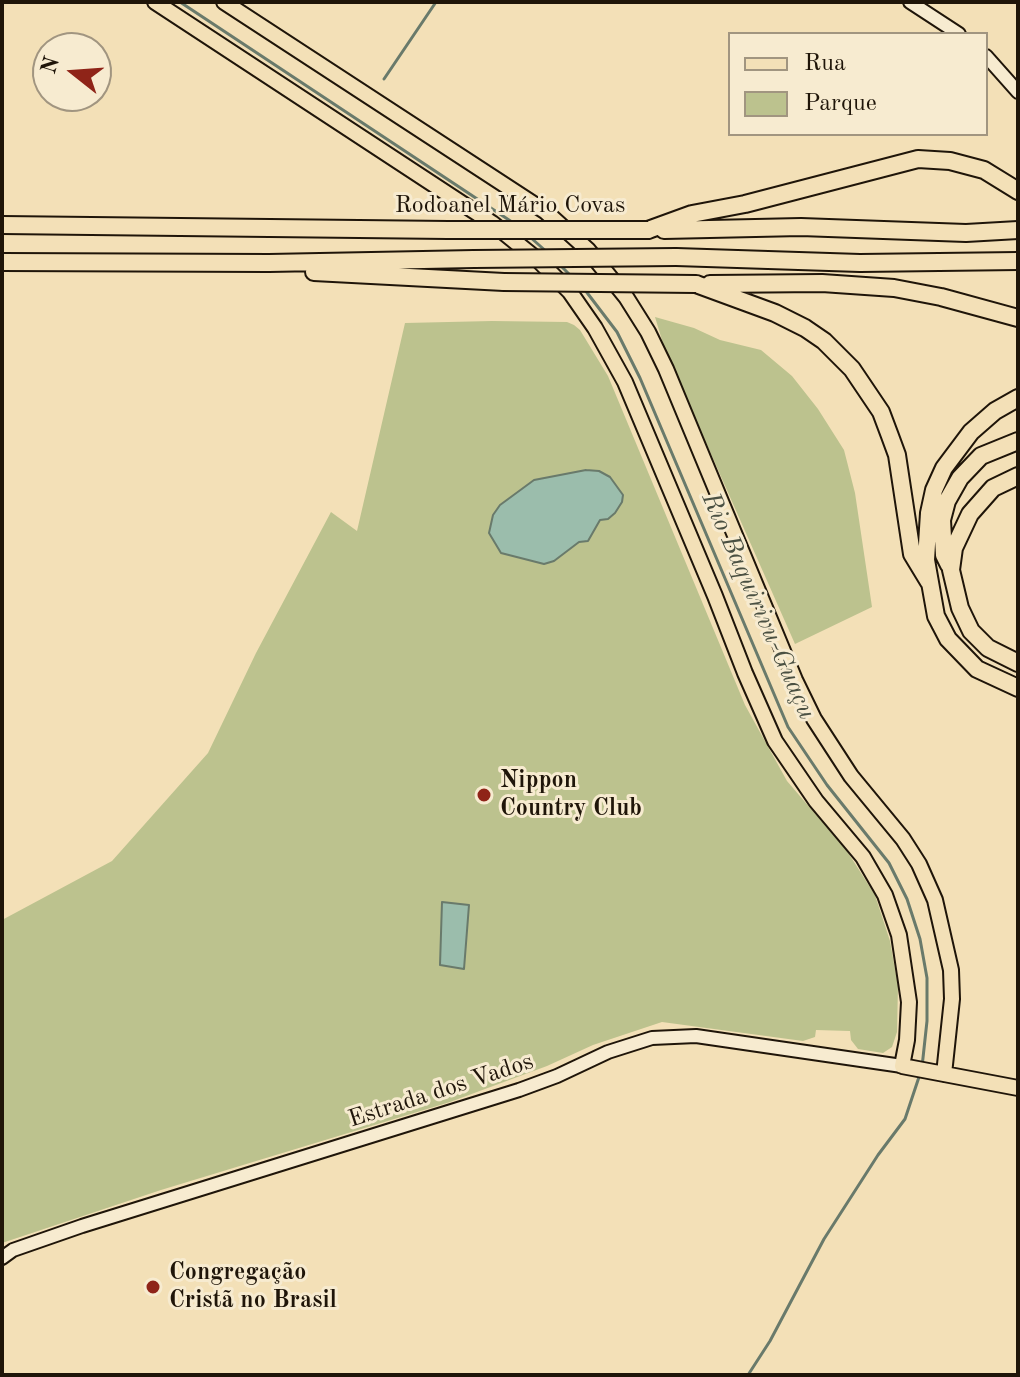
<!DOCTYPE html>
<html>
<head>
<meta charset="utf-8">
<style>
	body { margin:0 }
	#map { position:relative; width:1020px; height:1377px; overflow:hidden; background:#f3e0b7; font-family:"Old Standard TT",serif }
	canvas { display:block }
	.frame { position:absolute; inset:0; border:4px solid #1f1509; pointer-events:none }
	.legend { position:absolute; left:728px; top:32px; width:260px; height:104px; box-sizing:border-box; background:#f7ebd0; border:2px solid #a19580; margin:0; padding:10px 14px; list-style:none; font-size:24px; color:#1f1509 }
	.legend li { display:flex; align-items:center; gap:16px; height:40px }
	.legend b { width:40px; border:2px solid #a19580 }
	.north { position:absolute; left:32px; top:32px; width:80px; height:80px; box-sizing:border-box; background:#f7ebd0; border:2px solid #a19580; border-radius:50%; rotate:287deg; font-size:22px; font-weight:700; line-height:32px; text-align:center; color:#1f1509 }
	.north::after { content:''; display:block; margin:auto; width:28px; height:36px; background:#8f2418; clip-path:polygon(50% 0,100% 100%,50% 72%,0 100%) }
</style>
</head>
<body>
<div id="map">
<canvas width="1020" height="1377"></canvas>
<div class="frame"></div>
<ul class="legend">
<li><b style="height:10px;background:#f3e0b7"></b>Rua</li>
<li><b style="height:22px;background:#bcc28e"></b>Parque</li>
</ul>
<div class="north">N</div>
</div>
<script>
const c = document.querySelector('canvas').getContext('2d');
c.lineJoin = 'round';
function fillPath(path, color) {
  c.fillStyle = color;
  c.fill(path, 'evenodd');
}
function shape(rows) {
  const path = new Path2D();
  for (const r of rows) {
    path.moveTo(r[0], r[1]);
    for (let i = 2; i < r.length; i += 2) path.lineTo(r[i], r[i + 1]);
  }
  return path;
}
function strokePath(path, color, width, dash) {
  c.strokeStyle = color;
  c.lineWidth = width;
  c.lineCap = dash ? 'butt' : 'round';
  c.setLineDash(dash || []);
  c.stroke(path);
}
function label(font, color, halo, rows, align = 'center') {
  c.font = font + ' "Old Standard TT",serif';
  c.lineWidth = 6;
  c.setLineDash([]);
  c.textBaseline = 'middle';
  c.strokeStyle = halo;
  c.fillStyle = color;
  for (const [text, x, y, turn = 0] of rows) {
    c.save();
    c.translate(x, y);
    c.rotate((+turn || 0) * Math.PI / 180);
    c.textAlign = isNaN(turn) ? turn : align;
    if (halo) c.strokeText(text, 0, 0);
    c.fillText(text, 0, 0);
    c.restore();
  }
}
fillPath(shape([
	[655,317,694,328,720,340,761,350,792,376,818,409,844,450,855,493,872,607,795,644,665,350],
	[492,321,567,322,574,325,580,330,608,376,745,705,787,781,847,851,875,895,890,941,898,986,897,1032,892,1047,883,1053,858,1049,851,1040,850,1031,816,1030,815,1037,803,1041,662,1022,593,1045,547,1066,450,1102,161,1190,2,1243,2,920,112,861,208,753,256,653,331,512,357,531,405,323]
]), '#bcc28e');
const water = shape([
	[586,470,599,471,610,477,623,495,622,502,615,513,608,519,600,520,588,541,579,542,554,561,544,564,501,553,489,533,493,515,500,505,534,480,586,470],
	[442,902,469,905,464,969,440,965,442,902]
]);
fillPath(water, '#9bbdac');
strokePath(water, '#697a6b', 2);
strokePath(shape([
	[180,2,515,224],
	[384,79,436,2],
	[530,237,548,253],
	[559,264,571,276],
	[585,290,617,332,640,378,788,727,827,785,889,863,907,899,920,939,927,978,927,1021,922,1067],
	[748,1375,770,1341,824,1239,878,1155,905,1119,920,1074]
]), '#697a6b', 3);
const secondary = shape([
	[910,2,959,34],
	[986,56,1018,92],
	[2,1258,13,1250,82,1226,519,1090,557,1076,608,1052,652,1038,696,1036,902,1066]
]);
const primary = shape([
	[155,2,492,223,539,261,570,292,595,328,625,382,715,596,745,673,775,741,816,801,863,857,885,895,899,935,909,1002,907,1040,902,1066,1018,1088],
	[224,2,546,212,588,250,626,297,648,332,666,369,795,680,814,719,851,776,903,839,919,864,935,900,951,970,952,999,944,1074]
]);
const highway = shape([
	[2,225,448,230],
	[648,230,692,214,745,204,918,159,950,161,984,170,1018,191],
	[664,230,801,227,966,233,1018,230],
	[676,257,860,263,1018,261],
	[2,262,269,263,474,259],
	[314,272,504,282],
	[696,284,775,313,805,328,824,341,852,369,881,412,890,436,897,455,912,554,929,582],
	[710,284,822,283,894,288,941,297,1018,318],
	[1018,398,995,411,971,432,944,468,934,490,929,513,926,560,936,616,948,639,977,669,1018,688],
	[1018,476,993,488,970,514,954,548,951,570,960,608,971,631,988,648,1018,663],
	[949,565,944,555,942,520,947,501,960,478,981,456,1018,441]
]);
strokePath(secondary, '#1f1509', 16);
strokePath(primary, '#1f1509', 18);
strokePath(highway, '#1f1509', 20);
strokePath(secondary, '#f7ebd0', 12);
strokePath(primary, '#f3e0b7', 14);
strokePath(highway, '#f3e0b7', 16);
const highwayBridge = shape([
	[448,230,648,230],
	[474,259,676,257],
	[504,282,696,284]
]);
strokePath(highwayBridge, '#1f1509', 20, []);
strokePath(highwayBridge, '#f3e0b7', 16);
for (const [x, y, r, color] of [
	[484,795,8,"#8f2418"],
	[153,1287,8,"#8f2418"]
]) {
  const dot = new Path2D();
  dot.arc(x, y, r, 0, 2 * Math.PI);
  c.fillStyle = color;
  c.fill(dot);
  strokePath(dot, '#f7ebd0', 3);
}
label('24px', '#1f1509', '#f7ebd0', [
	["Rodoanel Mário Covas",510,206],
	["Estrada dos Vados",441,1091,-18]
]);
label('bold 24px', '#1f1509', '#f7ebd0', [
	["Nippon",500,781],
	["Country Club",500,809],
	["Congregação",169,1273],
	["Cristã no Brasil",169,1301]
], 'left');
label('italic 26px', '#4a5042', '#f7ebd0', [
	["Rio Baquirivu-Guaçu",758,606,66]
]);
</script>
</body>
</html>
